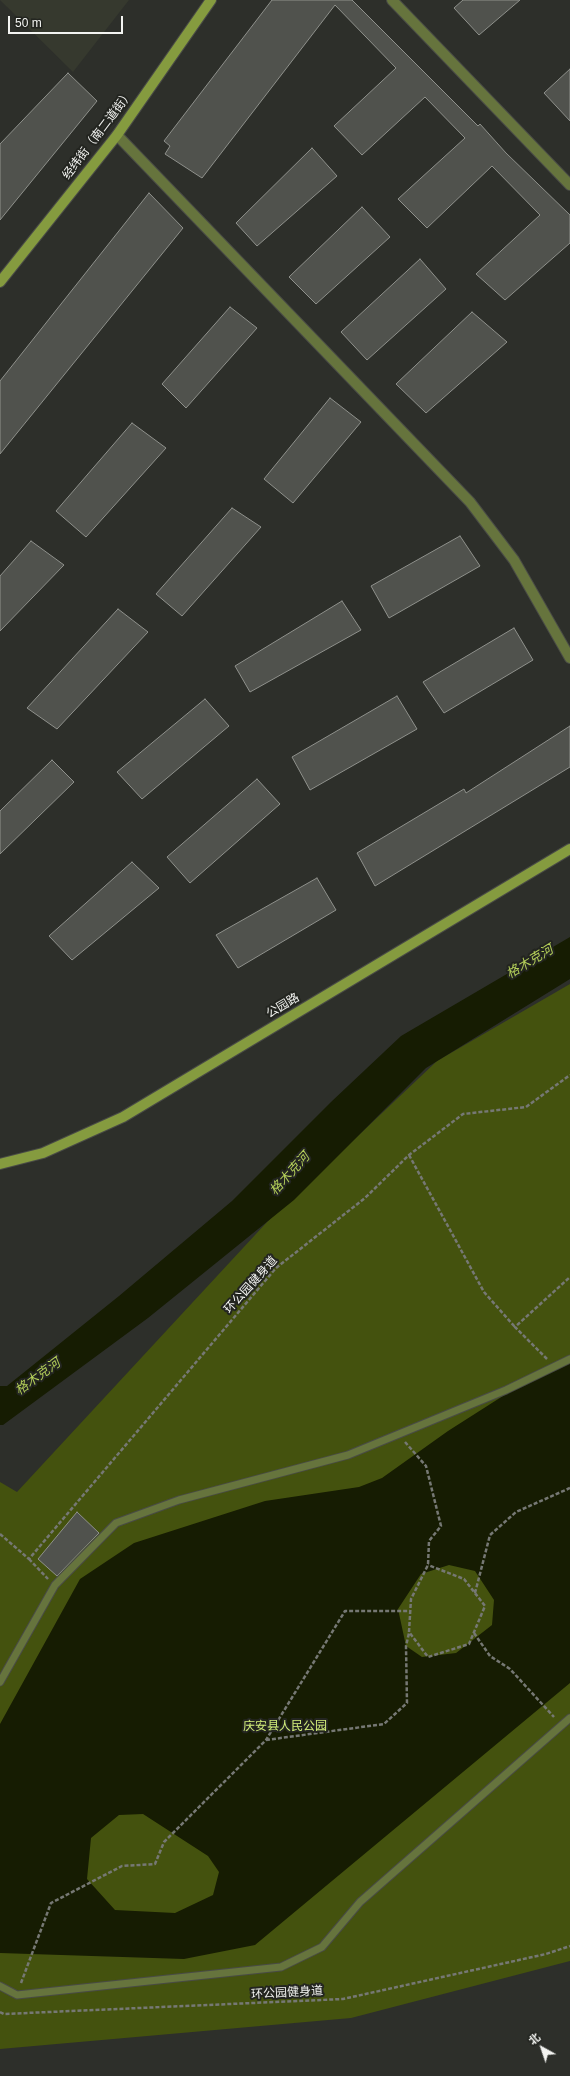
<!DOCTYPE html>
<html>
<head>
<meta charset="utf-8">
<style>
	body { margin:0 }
	#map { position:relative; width:570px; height:2076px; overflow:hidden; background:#2d2f2a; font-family:Helvetica,"Noto Sans SC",sans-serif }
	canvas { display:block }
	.north { position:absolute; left:522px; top:2028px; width:40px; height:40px; -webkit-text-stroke:3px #232520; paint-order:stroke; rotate:320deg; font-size:11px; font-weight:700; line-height:16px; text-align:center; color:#f3f4f1 }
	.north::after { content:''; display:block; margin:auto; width:14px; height:18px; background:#f3f4f1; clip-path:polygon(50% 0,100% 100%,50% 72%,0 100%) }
	.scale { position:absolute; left:8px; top:16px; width:115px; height:18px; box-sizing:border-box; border:2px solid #f3f4f1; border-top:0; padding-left:5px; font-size:12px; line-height:14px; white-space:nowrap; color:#f3f4f1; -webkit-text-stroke:3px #232520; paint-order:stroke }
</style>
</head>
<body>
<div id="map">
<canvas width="570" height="2076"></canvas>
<div class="north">北</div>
<div class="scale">50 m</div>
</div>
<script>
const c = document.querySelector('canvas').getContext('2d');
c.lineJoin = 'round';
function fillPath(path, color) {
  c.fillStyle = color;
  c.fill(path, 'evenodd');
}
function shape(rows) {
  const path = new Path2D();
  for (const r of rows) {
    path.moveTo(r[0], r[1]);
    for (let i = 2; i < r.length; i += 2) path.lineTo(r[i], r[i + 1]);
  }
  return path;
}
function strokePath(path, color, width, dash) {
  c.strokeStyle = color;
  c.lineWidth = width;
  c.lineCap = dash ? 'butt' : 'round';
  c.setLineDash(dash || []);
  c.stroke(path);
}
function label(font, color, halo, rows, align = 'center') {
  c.font = font + ' Helvetica,"Noto Sans SC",sans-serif';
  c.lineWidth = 4;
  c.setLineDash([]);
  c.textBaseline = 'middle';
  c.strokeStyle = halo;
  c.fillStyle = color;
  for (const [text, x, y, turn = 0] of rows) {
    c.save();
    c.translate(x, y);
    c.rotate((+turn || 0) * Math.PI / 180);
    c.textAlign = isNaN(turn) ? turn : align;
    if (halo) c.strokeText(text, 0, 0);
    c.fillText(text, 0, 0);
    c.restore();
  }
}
fillPath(shape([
	[0,0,129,0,73,72]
]), '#36392e');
fillPath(shape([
	[570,984,570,1961,351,2018,0,2049,0,1482,17,1492,268,1221,437,1061]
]), '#44520e');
fillPath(shape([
	[570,937,570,979,426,1068,294,1200,148,1318,3,1425,0,1425,0,1386,7,1386,119,1296,232,1201,331,1102,401,1036],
	[570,1363,570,1683,255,1945,184,1959,0,1953,0,1724,80,1579,134,1543,265,1501,359,1487,382,1478,448,1431,528,1380],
	[449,1565,475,1571,494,1600,492,1625,456,1653,422,1657,406,1646,398,1609,421,1574],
	[143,1814,208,1856,219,1872,213,1895,175,1913,115,1910,87,1879,91,1838,119,1815]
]), '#161c02');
const building = shape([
	[272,0,352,0,478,126,480,124,506,153,570,215,570,243,505,300,476,274,540,215,492,166,427,228,398,199,465,138,425,97,362,155,334,126,396,68,335,5,202,178,165,154,170,146,164,141,272,0],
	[463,0,520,0,479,35,454,8,463,0],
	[570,69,570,121,544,93,570,69],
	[68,73,97,101,0,220,0,144,68,73],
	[312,148,337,176,257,246,236,223,312,148],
	[149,193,183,228,0,454,0,381,149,193],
	[362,207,390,237,316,304,289,277,362,207],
	[420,259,446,289,367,360,341,332,420,259],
	[230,307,257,328,186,408,162,384,230,307],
	[472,312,507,342,426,413,396,384,472,312],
	[330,398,361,422,293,503,264,479,330,398],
	[132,423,166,448,86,537,56,511,132,423],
	[232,508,261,527,182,616,156,594,232,508],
	[460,536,480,566,389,618,371,586,460,536],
	[31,541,64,565,0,631,0,576,31,541],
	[342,601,361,630,250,692,235,666,342,601],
	[118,609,148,632,57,729,27,708,118,609],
	[514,628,533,660,444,713,423,682,514,628],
	[397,696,417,729,310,790,292,757,397,696],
	[205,699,229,726,142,799,117,772,205,699],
	[570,726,570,767,375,886,357,853,464,789,466,793,570,726],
	[52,760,74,782,0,854,0,811,52,760],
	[257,779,280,804,190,883,167,857,257,779],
	[132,862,159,888,72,960,49,936,132,862],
	[317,878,336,910,238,968,216,935,317,878],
	[77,1512,99,1533,57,1576,38,1559,77,1512]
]);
fillPath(building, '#50524d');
strokePath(building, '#8f918c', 1);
const lane = shape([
	[0,1682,55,1585,116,1523,179,1500,348,1455,506,1390,570,1359],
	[0,1986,17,1995,281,1967,322,1947,360,1902,570,1718]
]);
const street = shape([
	[392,0,570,185],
	[117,135,470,502,514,560,570,658]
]);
const secondary = shape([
	[0,282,117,135,211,0],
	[0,1164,43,1153,123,1117,570,849]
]);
strokePath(lane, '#494b46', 9);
strokePath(street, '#494b46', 12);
strokePath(secondary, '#494b46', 12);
strokePath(shape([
	[409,1155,484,1292,515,1327],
	[547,1359,515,1327,570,1277],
	[405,1442,426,1466,441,1526,429,1541,428,1565,411,1599,409,1632,428,1657,469,1644,485,1606,464,1579,428,1565],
	[0,1534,29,1559,276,1268,365,1198,409,1155,463,1114,526,1107,570,1075],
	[29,1559,48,1579],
	[475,1593,490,1535,516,1512,570,1488],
	[474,1633,490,1656,510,1669,554,1717],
	[266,1740,384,1724,407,1703,406,1646,409,1633],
	[21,1983,51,1903,122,1866,155,1864,164,1842,266,1740,345,1611,410,1611],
	[0,2012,4,2014,343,1999,546,1954,570,1946]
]), '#767874', 2.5, [4, 2]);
strokePath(lane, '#66743d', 7);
strokePath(street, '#66743d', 10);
strokePath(secondary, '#859b3f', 10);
label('12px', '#f3f4f1', '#232520', [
	["经纬街（南二道街）",98,135,-53],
	["公园路",283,1006,-31],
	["环公园健身道",251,1285,-48],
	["环公园健身道",287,1993,-3]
]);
label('12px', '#d4f07b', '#232520', [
	["庆安县人民公园",285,1727]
]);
label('italic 13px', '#b3ce59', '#232520', [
	["格木克河",530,962,-31],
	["格木克河",290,1174,-48],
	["格木克河",38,1377,-36]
]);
</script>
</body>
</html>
